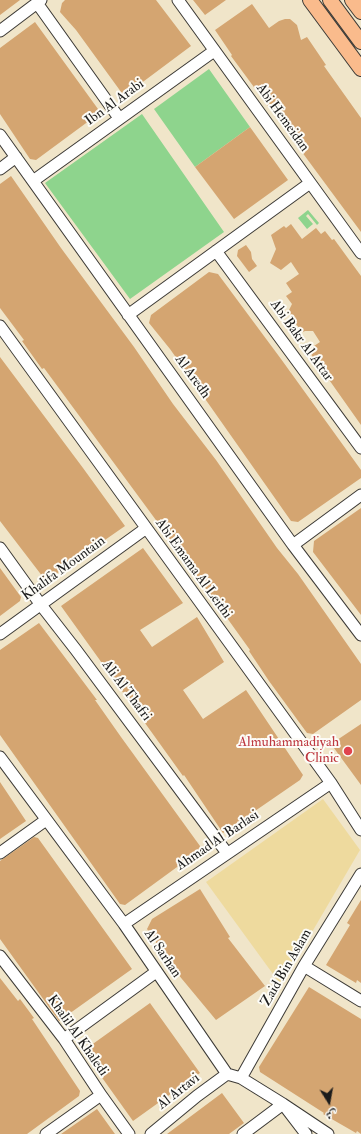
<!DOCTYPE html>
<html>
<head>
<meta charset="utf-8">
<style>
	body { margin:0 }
	#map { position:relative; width:361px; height:1134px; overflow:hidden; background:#f0e5c9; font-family:"IM FELL Double Pica",Amiri,serif }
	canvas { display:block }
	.north { position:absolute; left:309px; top:1082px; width:40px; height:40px; -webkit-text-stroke:3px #fdfcf7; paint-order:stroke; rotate:169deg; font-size:11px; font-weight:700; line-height:16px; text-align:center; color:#1c1c1c }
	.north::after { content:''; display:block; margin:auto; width:14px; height:18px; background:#1c1c1c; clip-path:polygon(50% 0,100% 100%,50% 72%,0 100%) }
</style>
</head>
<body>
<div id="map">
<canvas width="361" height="1134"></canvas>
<div class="north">ش</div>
</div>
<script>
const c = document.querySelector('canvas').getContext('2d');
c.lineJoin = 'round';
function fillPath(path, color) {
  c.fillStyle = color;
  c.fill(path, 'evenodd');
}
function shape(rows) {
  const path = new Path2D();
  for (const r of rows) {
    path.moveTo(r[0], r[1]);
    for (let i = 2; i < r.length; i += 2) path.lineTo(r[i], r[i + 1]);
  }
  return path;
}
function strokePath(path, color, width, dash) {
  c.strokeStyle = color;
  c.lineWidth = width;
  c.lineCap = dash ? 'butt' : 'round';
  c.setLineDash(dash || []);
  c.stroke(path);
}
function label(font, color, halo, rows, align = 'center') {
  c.font = font + ' "IM FELL Double Pica",serif';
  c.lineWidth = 4;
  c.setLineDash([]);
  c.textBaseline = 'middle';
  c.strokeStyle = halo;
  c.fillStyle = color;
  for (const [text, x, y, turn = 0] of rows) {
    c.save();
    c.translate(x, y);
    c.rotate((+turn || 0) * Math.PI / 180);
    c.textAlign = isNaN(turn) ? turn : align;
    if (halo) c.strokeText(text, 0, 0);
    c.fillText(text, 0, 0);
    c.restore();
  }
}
fillPath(shape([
	[209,69,250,127,195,167,154,109],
	[142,114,224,232,130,299,45,183],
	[308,210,319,223,317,225,308,214,306,216,313,224,307,229,298,218]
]), '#8ed48d');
fillPath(shape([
	[323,799,360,850,281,985,206,882]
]), '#eeda9e');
fillPath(shape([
	[0,0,20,0,0,15],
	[65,0,156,0,191,46,124,96,76,30,60,12,62,3],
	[193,0,226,0,205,15],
	[252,4,269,28,279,21,285,19,290,19,297,25,301,40,307,37,326,65,324,66,361,118,361,232,231,56,232,55,215,30],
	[35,22,98,109,97,115,36,160,30,159,0,114,0,48],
	[250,127,288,180,234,219,195,167],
	[11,176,61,248,134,347,173,404,216,460,277,548,298,574,361,664,361,700,313,734,307,733,269,681,249,651,250,650,189,565,44,368,42,369,22,341,24,340,0,308,0,184],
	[291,224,302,239,316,228,321,234,325,231,332,240,334,239,361,276,361,425,308,350,320,342,313,331,305,331,303,332,293,321,289,310,292,304,286,296,292,292,286,283,299,274,291,262,281,270,270,263,276,249,271,235,284,226,286,228],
	[246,245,251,252,252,259,257,266,249,272,237,256,238,250],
	[209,272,218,274,281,359,361,470,361,478,298,522,291,521,170,349,149,323,151,315],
	[0,357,83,468,125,526,46,581,0,521],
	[361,508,361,615,313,552,314,541],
	[143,548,183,603,140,630,152,647,197,617,224,662,183,690,203,719,246,690,303,775,300,780,223,833,184,775,183,776,61,606],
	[0,568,21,597,20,601,0,616],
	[39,623,97,700,95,700,121,737,200,846,199,851,125,905,120,904,0,735,0,650],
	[361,724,361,785,331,744],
	[0,782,26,821,0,839],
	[34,837,38,838,132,969,59,1021,0,939,0,861],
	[200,889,230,937,228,938,265,986,216,1020,177,973,147,929,152,919],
	[361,900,361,983,357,980,356,983,326,965,350,925,347,923],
	[0,978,18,1001,20,999,34,1018,32,1019,80,1091,79,1096,27,1134,0,1134],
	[309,987,361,1019,361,1134,357,1131,356,1133,323,1114,324,1113,260,1072,259,1067],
	[150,1003,200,1073,133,1121,83,1051],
	[222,1093,244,1123,229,1134,167,1134],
	[97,1109,115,1134,61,1134]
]), '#d4a571');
const minor = shape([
	[178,0,361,253],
	[37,3,119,118],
	[0,31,41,0],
	[0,135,293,545,361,635],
	[0,169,16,157],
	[33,181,214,51],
	[216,251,361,448],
	[128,315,310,183],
	[0,326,331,783,361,830],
	[293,545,361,495],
	[0,548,41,605,76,650,227,853],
	[0,634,145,529],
	[0,757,124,924,227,1074,241,1078,283,1104,328,1134],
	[0,853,46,820],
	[124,924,331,783],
	[0,956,64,1039,101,1095,129,1134],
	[304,966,361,1001],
	[64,1039,156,972],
	[241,1078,304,966,361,874],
	[46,1134,101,1095],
	[151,1134,197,1096,227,1074],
	[243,1134,283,1104,306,1134]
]);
const major = shape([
	[310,0,361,69],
	[330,0,361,42],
	[352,0,361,12]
]);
strokePath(minor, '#3c3a36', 13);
strokePath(major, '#3c3a36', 16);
strokePath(minor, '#fff', 11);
strokePath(major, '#fabb8c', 14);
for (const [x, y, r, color] of [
	[348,751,5,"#e0444e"]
]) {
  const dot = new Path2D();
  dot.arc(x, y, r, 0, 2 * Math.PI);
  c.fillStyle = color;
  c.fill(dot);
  strokePath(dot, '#fdfcf7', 1.5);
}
label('14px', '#1c1c1c', '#fdfcf7', [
	["Ibn Al Arabi",115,103,-36],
	["Abi Hemeidan",282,118,54],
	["Abi Bakr Al Attar",301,341,54],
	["Al Aredh",192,377,54],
	["Khalifa Mountain",64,569,-36],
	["Abi Emama Al Leithi",193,569,54],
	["Ali Al Thafri",126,691,53],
	["Ahmad Al Barlasi",218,841,-34],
	["Al Sarhan",162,954,56],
	["Zaid Bin Aslam",287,968,-60],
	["Khalil Al Khaledi",77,1036,55],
	["Al Artavi",179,1092,-38]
]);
label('14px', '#be3a42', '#fdfcf7', [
	["Almuhammadiyah",339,743],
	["Clinic",339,759]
], 'right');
</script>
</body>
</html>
